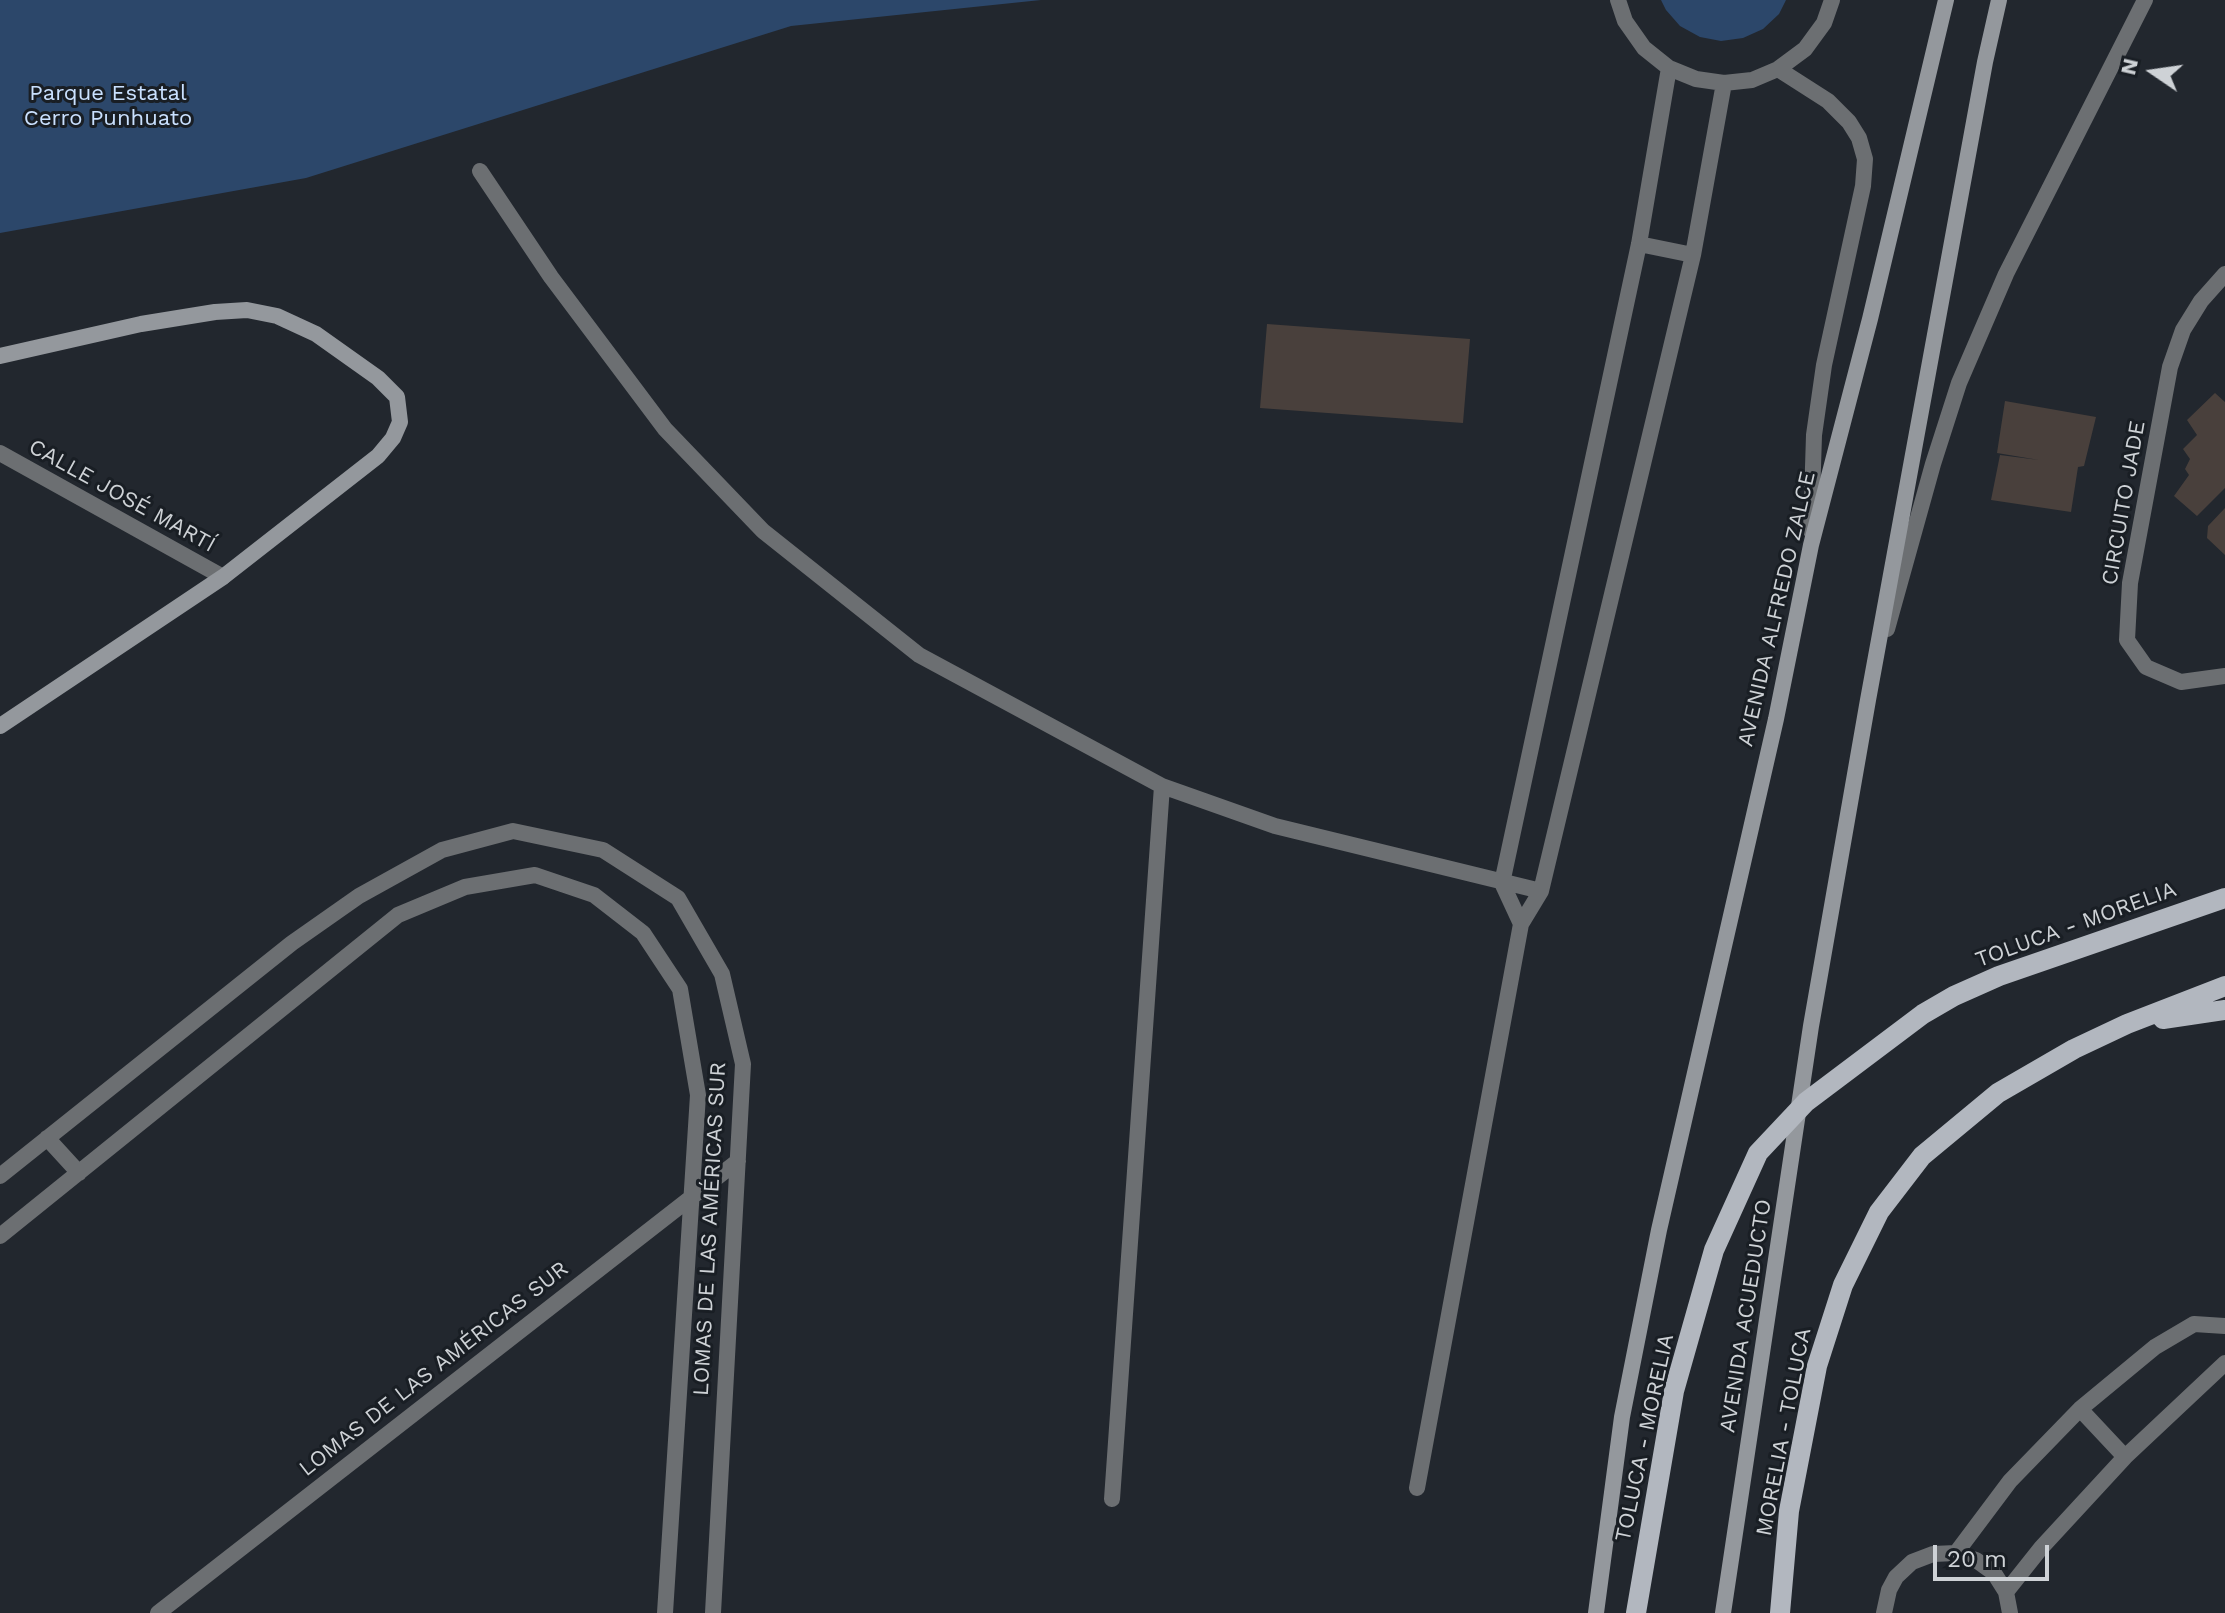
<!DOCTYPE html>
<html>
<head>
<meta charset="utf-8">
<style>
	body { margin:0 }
	#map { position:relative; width:2225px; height:1613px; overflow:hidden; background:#22272e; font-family:"Work Sans",sans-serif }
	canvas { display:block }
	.north { position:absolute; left:2113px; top:32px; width:80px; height:80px; -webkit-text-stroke:6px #191e24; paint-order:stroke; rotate:283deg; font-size:22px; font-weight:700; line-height:32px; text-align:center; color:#ced2d6 }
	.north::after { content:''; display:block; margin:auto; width:28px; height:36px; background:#ced2d6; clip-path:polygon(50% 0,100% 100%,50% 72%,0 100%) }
	.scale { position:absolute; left:1933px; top:1545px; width:116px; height:36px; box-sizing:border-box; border:4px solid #ced2d6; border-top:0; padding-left:10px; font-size:24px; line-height:28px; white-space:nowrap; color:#ced2d6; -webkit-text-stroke:6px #191e24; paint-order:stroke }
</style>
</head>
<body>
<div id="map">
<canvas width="2225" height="1613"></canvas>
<div class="north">N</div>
<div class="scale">20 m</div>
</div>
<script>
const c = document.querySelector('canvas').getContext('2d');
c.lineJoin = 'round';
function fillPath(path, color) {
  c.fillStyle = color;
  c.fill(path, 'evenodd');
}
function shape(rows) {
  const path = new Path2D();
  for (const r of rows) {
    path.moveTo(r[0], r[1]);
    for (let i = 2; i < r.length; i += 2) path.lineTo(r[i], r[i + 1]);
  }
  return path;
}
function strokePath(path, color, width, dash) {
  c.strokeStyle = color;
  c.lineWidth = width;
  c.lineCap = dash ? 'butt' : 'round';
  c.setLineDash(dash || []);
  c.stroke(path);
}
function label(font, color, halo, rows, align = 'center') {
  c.font = font + ' "Work Sans",sans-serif';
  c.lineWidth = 6;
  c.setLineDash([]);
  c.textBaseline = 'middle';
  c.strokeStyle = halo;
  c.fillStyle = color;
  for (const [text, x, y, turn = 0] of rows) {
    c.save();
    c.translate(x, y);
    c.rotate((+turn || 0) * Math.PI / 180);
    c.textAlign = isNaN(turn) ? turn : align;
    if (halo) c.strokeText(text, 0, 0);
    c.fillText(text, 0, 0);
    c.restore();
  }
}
fillPath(shape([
	[0,0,1041,0,791,26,306,178,0,233],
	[1661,0,1786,0,1779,14,1763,29,1743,38,1721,41,1700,37,1680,26,1666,10]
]), '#2c476a');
fillPath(shape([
	[1267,324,1470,339,1463,423,1260,408],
	[2215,393,2225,402,2225,488,2197,516,2174,496,2189,475,2185,469,2190,459,2183,449,2197,435,2187,420],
	[2005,401,2096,417,2084,466,2078,467,2071,512,1991,500,2000,455,2039,460,1997,453],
	[2225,508,2225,555,2207,538,2208,526]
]), '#49403c');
strokePath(shape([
	[1618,0,1625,21,1644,48,1669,68,1696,79,1724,83,1752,80,1778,69,1805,49,1824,23,1832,0],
	[1778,69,1828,101,1849,122,1859,138,1865,159,1863,186,1824,365,1814,435,1811,531],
	[480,171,551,277,665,429,763,531,919,655,1162,786,1275,826,1541,891],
	[1639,244,1693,255],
	[2225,274,2201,301,2183,330,2170,367,2130,583,2127,640,2146,667,2181,682,2225,676],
	[0,453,223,577],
	[1887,629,1933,464,1959,383,2006,274,2145,0],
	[1521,924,1502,883,1639,244,1669,68],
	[47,1138,79,1173],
	[0,1176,292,943,359,896,442,850,513,831,603,850,678,898,722,974,743,1064,713,1613],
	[0,1236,398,915,465,887,535,875,594,895,643,933,680,989,698,1095,665,1613],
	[2080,1409,2125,1457],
	[1417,1488,1521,924,1541,891,1693,255,1724,83],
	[1112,1499,1162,786],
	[1956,1553,2010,1481,2080,1409,2155,1347,2194,1324,2225,1326],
	[2006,1592,2041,1548,2125,1457,2225,1363],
	[158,1613,738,1161],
	[1884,1613,1889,1590,1896,1577,1912,1562,1933,1554,1956,1553,1976,1560,1994,1573,2006,1592,2010,1613]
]), '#6c6f72', 16);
strokePath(shape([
	[0,356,141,324,215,312,247,310,277,316,316,334,378,378,397,397,400,422,393,438,378,456,223,577,0,726],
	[1596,1613,1622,1417,1659,1230,1776,719,1811,545,1870,319,1946,0],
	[1723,1613,1811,1026,1868,700,1985,62,1999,0]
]), '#94989d', 16);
strokePath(shape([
	[2163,1019,2225,1010],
	[1636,1613,1674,1391,1714,1250,1758,1153,1806,1102,1923,1014,1954,996,1999,976,2225,898],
	[1780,1613,1789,1511,1817,1366,1843,1285,1879,1212,1922,1156,1998,1093,2074,1049,2127,1024,2225,986]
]), '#b2b7bf', 20);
label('22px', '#cae1ff', '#191e24', [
	["Parque Estatal",108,94],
	["Cerro Punhuato",108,119]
]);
label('22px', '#ced2d6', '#191e24', [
	["CALLE JOSÉ MARTÍ",122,496,29],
	["CIRCUITO JADE",2124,503,-80],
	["AVENIDA ALFREDO ZALCE",1777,609,-77],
	["TOLUCA - MORELIA",2076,925,-20],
	["LOMAS DE LAS AMÉRICAS SUR",710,1229,-87],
	["AVENIDA ACUEDUCTO",1746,1316,-81],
	["LOMAS DE LAS AMÉRICAS SUR",434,1369,-38],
	["MORELIA - TOLUCA",1784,1432,-79],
	["TOLUCA - MORELIA",1645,1438,-78]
]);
</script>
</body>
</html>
